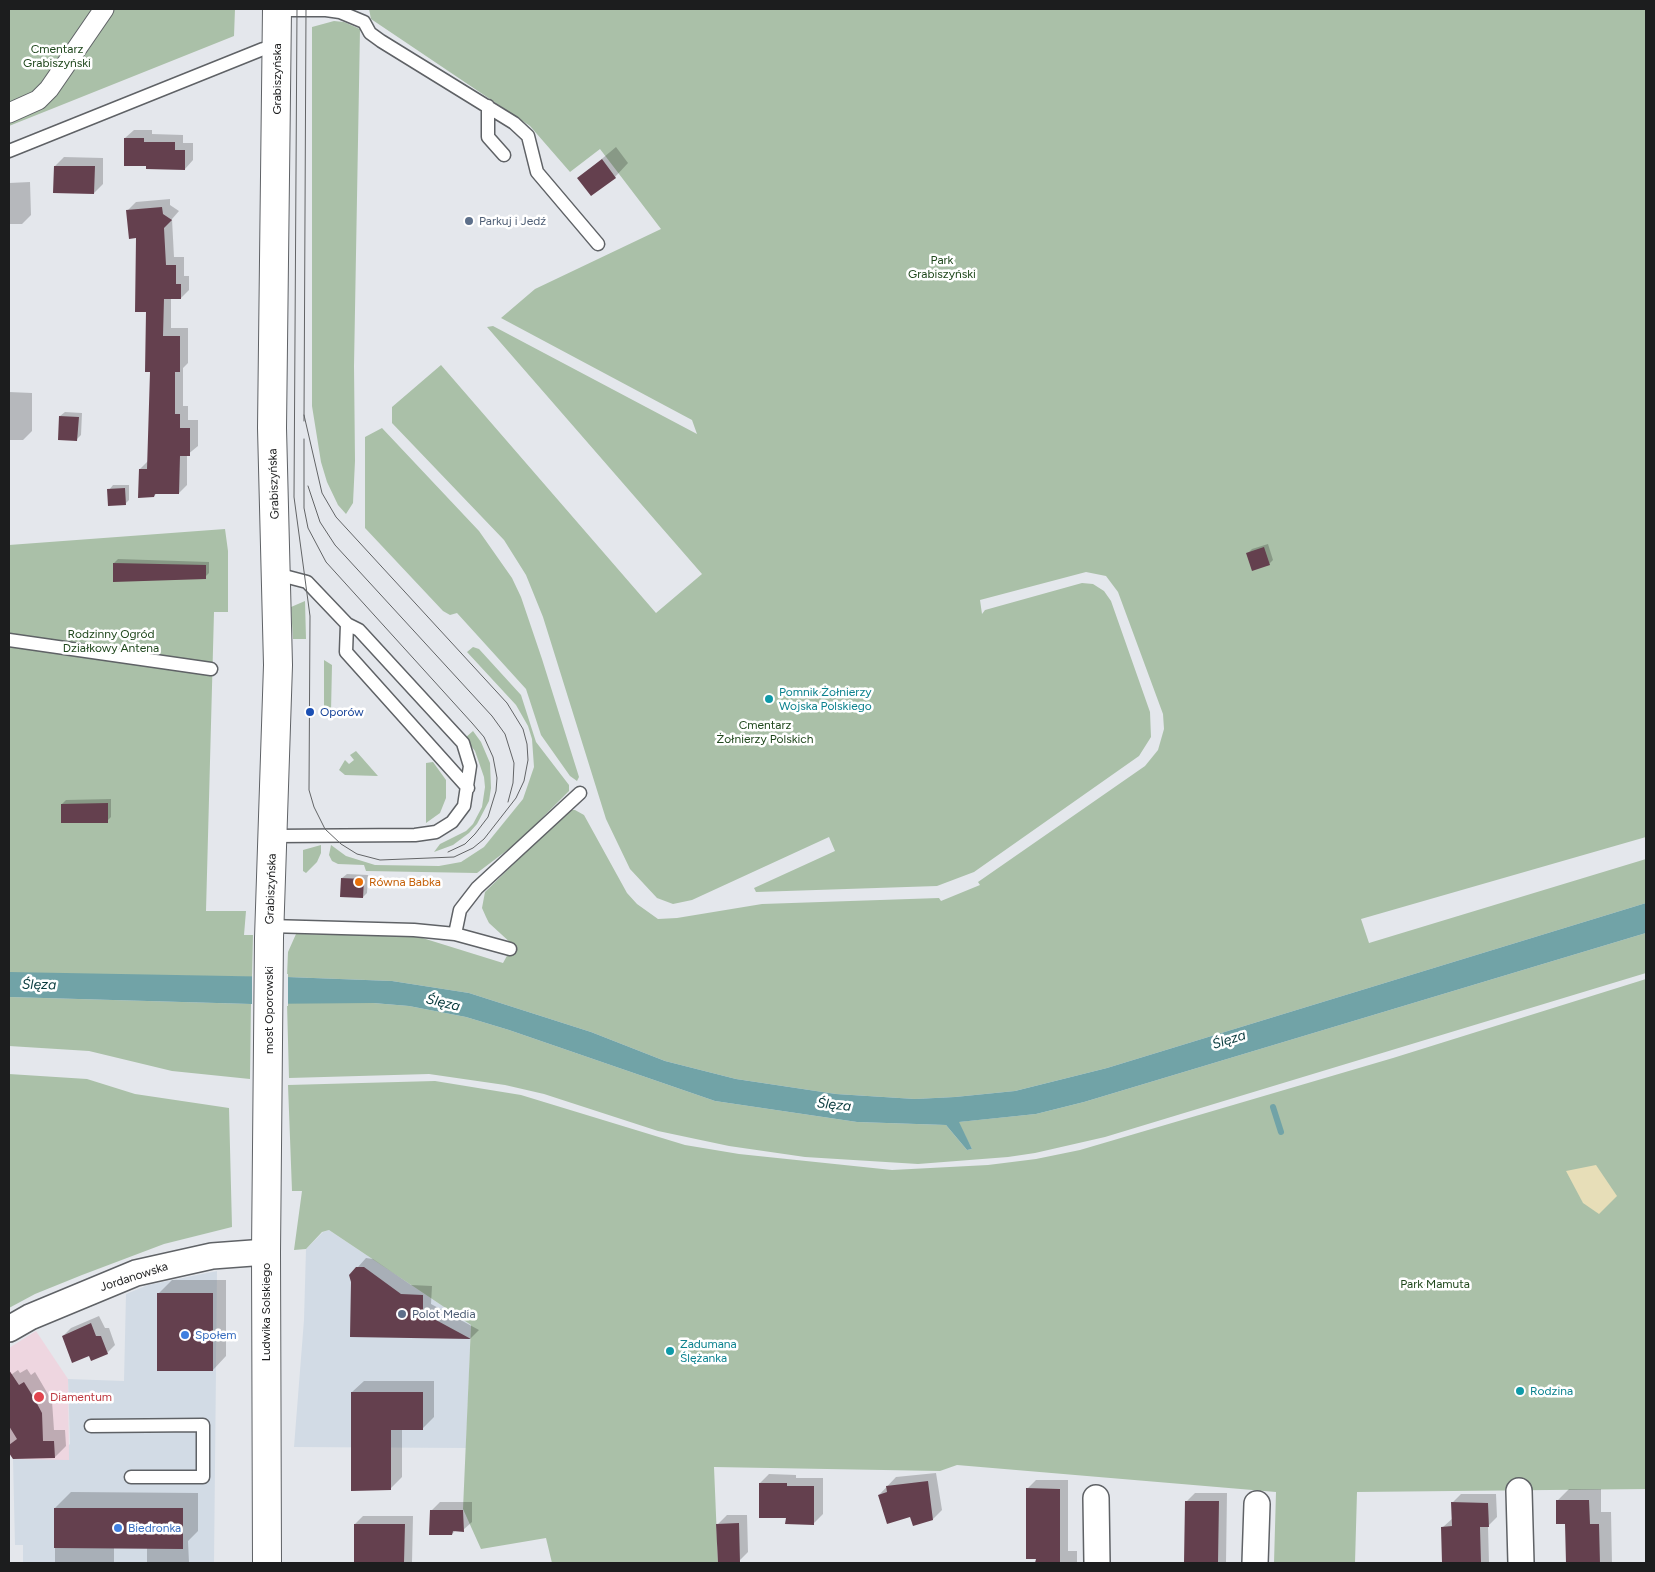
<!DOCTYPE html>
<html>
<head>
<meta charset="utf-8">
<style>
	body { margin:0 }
	#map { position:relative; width:1655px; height:1572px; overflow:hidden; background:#e4e7ec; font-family:Figtree,sans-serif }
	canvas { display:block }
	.frame { position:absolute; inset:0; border:10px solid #1c1d1e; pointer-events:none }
</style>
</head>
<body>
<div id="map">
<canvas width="1655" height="1572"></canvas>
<div class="frame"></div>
</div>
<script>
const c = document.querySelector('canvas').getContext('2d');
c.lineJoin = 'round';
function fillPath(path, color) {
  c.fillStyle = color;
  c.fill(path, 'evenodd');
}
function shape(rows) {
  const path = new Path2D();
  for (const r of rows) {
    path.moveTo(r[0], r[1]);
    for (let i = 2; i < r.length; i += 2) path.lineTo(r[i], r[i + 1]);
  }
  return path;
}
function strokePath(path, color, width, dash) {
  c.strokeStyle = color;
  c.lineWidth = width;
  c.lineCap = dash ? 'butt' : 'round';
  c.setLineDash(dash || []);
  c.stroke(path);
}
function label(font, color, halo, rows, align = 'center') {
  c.font = font + ' Figtree,sans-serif';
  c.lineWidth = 5;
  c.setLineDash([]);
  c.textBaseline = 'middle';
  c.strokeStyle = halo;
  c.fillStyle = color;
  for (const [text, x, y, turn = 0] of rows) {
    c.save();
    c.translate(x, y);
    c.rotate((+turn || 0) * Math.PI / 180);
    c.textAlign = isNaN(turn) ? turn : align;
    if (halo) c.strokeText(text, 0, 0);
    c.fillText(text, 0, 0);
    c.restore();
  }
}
fillPath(shape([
	[329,1230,471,1325,466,1448,294,1447,304,1320,306,1249,323,1232],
	[217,1271,214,1563,23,1563,23,1545,15,1545,13,1459,53,1459,70,1444,68,1379,124,1381,126,1294,148,1285]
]), '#d2dbe5');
fillPath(shape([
	[36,1331,68,1379,69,1460,13,1459,9,1453,9,1348]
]), '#eed6e0');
fillPath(shape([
	[9,9,235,9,234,36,9,126],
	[369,9,1646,9,1646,837,1361,919,1369,943,1646,859,1646,903,1107,1068,1015,1091,955,1097,915,1099,836,1094,736,1079,665,1061,591,1032,469,993,392,981,287,977,288,952,296,934,416,936,503,963,513,945,489,923,486,917,482,908,485,892,569,810,575,810,584,815,627,893,637,904,658,919,677,918,762,904,939,898,941,901,980,885,978,882,1145,766,1158,750,1164,729,1163,714,1118,592,1106,576,1086,572,980,600,982,614,985,610,1082,583,1093,584,1104,591,1111,601,1150,712,1151,737,1139,756,974,872,937,886,756,892,754,888,835,851,829,837,692,900,673,904,657,898,630,869,606,819,543,617,526,575,504,540,392,423,392,407,441,365,656,613,702,574,487,327,493,326,697,434,692,420,501,318,535,289,661,229,600,149,570,172,530,126,371,19],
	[334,21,344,22,360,29,354,366,355,461,353,503,346,514,338,505,327,482,321,462,312,406,312,27],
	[382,428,479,531,512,578,521,597,542,659,579,777,577,781,570,776,541,735,526,689,457,613,450,615,443,611,365,528,365,437],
	[225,529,228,551,228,612,214,612,206,911,246,911,244,935,253,935,252,977,9,973,9,545],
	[305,601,306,639,293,639,291,607],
	[473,647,479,649,521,695,536,742,569,785,569,791,518,842,477,873,366,871,364,865,338,864,332,861,329,855,331,845,346,856,375,865,439,866,461,862,484,847,523,799,534,767,532,739,528,726,516,705,467,652],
	[324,660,332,665,331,712,324,711],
	[473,731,481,742,490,763,491,788,489,801,477,824,469,833,453,845,434,852,440,844,466,831,473,824,482,807,485,787,484,777,475,751,465,738],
	[356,751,378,776,345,775,339,770,345,760,349,764,354,760,350,755],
	[433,762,446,780,446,798,440,813,426,823,426,763],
	[321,845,321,853,317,862,306,873,303,871,303,850],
	[1646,933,1646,973,1105,1137,1035,1153,1008,1157,918,1164,805,1157,729,1146,658,1131,544,1094,505,1085,429,1074,289,1078,287,1003,373,1003,409,1006,466,1017,509,1030,715,1101,857,1122,946,1125,967,1150,972,1149,958,1122,1036,1114,1084,1102],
	[1646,979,1646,1489,1357,1492,1355,1563,1274,1563,1276,1492,957,1465,940,1471,714,1467,718,1563,552,1563,546,1538,481,1549,463,1509,471,1325,329,1230,322,1232,306,1249,294,1250,302,1191,292,1191,288,1085,435,1081,521,1095,685,1145,739,1154,892,1170,988,1165,1036,1159,1080,1150,1393,1058],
	[9,997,251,1004,250,1079,172,1071,89,1051,9,1046],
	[9,1074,87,1079,135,1094,229,1108,232,1227,164,1244,82,1275,35,1294,9,1308]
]), '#aac0a8');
fillPath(shape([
	[1596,1165,1617,1196,1599,1214,1583,1203,1566,1171]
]), '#e7deb8');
fillPath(shape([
	[1646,903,1646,933,1084,1102,1036,1114,959,1122,972,1149,967,1150,946,1125,857,1122,715,1101,509,1030,466,1017,409,1006,373,1003,251,1004,9,997,9,972,287,977,392,981,469,993,591,1032,665,1061,736,1079,836,1094,915,1099,955,1097,1015,1091,1107,1068]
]), '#71a3a7');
fillPath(shape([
	[252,974,288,974,288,1006,252,1006]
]), '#e4e7ec');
fillPath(shape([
	[134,130,152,130,152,134,183,135,183,143,193,143,193,160,185,169,147,165,125,138],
	[616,147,628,163,615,177,579,178],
	[64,157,103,158,103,184,94,193,55,166],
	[30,182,31,215,22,224,9,224,9,183],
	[170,199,170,205,179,211,172,219,174,257,184,257,184,276,189,276,189,290,181,298,171,298,171,328,188,328,188,363,183,368,183,406,188,406,188,420,198,420,198,446,187,455,187,485,179,493,157,493,154,496,140,469,148,461,151,371,147,311,137,237,128,210,136,202],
	[9,392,32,393,32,431,23,440,9,440],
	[65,412,82,413,81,435,77,439,60,416],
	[113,485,129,485,129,500,125,504,109,490],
	[1268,544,1273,560,1269,564,1248,553,1252,549],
	[118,559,209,562,209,573,205,577,114,563],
	[111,799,111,817,107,821,62,804,66,800],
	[347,874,368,875,367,893,363,897,342,878],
	[366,1258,373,1259,411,1285,432,1286,431,1304,479,1330,471,1338,351,1336,352,1282,350,1276],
	[172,1280,226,1280,226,1356,213,1370,159,1293],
	[99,1316,105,1328,109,1328,115,1345,107,1353,90,1355,63,1336,71,1328],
	[27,1369,31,1375,35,1372,52,1401,54,1430,65,1430,66,1446,55,1457,13,1457,9,1451,9,1376,18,1370,20,1373],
	[364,1381,434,1381,434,1417,422,1429,402,1429,402,1477,390,1489,352,1392],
	[936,1473,942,1510,933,1519,879,1495,896,1477],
	[769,1474,796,1475,796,1478,823,1478,823,1514,814,1523,760,1483],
	[1036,1480,1068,1480,1068,1551,1077,1551,1077,1563,1037,1563,1027,1489],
	[1569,1489,1601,1489,1601,1512,1611,1512,1612,1563,1567,1563,1566,1523,1557,1501],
	[71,1492,198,1493,198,1531,188,1541,189,1563,147,1563,147,1547,114,1547,114,1563,55,1563,55,1508],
	[1195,1493,1227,1493,1226,1563,1186,1563,1187,1501],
	[1461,1494,1496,1494,1497,1517,1488,1526,1489,1563,1443,1563,1443,1527,1453,1518,1452,1503],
	[440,1502,472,1502,472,1522,463,1530,456,1530,452,1534,431,1511],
	[727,1515,747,1515,748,1552,739,1561,718,1524],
	[363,1516,413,1516,412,1563,355,1563,355,1524]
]), '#0003');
strokePath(shape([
	[1273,1107,1281,1132]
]), '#71a3a7', 6);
fillPath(shape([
	[124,138,144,138,144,142,175,142,175,150,185,150,185,170,146,169,146,166,124,166],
	[602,159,616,178,591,196,577,178],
	[54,166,95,166,94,194,53,193],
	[162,207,163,214,172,220,164,228,166,265,176,265,176,284,181,284,181,299,164,299,163,336,180,336,180,372,175,372,175,414,180,414,180,428,190,428,190,456,180,456,179,494,155,494,154,497,138,498,139,469,147,469,150,372,145,372,146,312,135,312,136,238,129,239,126,210],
	[59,416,79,417,77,441,58,440],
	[125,488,126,505,108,506,107,489],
	[1264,547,1270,565,1252,571,1246,553],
	[113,563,206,565,206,579,113,582],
	[108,803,108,823,61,823,61,804],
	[341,878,364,879,363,898,340,897],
	[356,1267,364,1267,401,1294,423,1295,423,1313,471,1339,350,1337,351,1282,349,1275],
	[157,1293,213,1293,213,1371,157,1371],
	[91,1323,96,1336,101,1336,108,1354,91,1361,89,1356,72,1363,62,1336],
	[9,1370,19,1385,24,1382,34,1398,42,1413,43,1441,54,1441,55,1458,13,1459,9,1453,9,1445,17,1439,9,1426],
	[351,1392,423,1392,423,1430,391,1430,391,1490,351,1491],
	[928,1481,933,1520,913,1526,910,1517,887,1524,878,1495,887,1492,886,1486],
	[759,1483,787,1483,787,1486,814,1486,814,1525,785,1524,786,1518,759,1518],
	[1026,1488,1060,1489,1060,1563,1035,1563,1036,1559,1026,1559],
	[1556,1500,1589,1500,1590,1524,1599,1524,1600,1563,1566,1563,1565,1524,1556,1524],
	[1185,1501,1219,1501,1218,1563,1184,1563],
	[1451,1502,1488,1503,1489,1527,1480,1527,1481,1563,1442,1563,1441,1527,1452,1526],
	[54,1508,183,1508,183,1549,54,1548],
	[430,1510,463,1510,464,1532,453,1531,452,1535,429,1535],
	[739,1523,740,1562,718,1563,716,1524],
	[354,1524,405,1524,404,1563,354,1563]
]), '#64404e');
const service = shape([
	[277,10,326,10,340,12,364,22,370,33,381,41,514,123,528,136,537,172,598,244],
	[488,106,488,137,504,155],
	[9,151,263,49,277,46],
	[347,624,346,652,468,788],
	[9,640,211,669],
	[273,836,415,835,436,832,452,822,464,806,470,766,463,743,359,630,347,624,307,582,288,577,276,577],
	[269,926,414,930,455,934,510,949],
	[455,934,460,910,477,888,580,793],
	[91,1426,203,1425,203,1477,131,1477]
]);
const pedestrian = shape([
	[9,113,38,100,49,89,104,9]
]);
const minor = shape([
	[9,1329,30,1317,136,1273,212,1256,266,1252],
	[1519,1491,1521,1563],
	[1096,1498,1097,1563],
	[1255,1563,1257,1504]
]);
const secondary = shape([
	[267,1563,266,1252,269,938,278,665,272,428,277,9]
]);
strokePath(service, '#5f6266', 15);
strokePath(pedestrian, '#5f6266', 21);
strokePath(minor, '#5f6266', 28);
strokePath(secondary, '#5f6266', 30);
strokePath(service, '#fff', 12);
strokePath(pedestrian, '#fff', 19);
strokePath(minor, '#fff', 25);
strokePath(secondary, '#fff', 28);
strokePath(shape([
	[297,9,294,497,310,616,309,790,314,807,325,829,341,844,357,854,380,860,454,857,473,848,484,839,516,798,524,781,528,760,527,744,523,729,507,703,336,517,322,493,304,415],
	[304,421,306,9],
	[304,439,304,508,308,528,326,562,472,723,484,737,493,757,497,778,496,791,488,817,475,834,465,844,448,852],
	[308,486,320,522,335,545,492,716,505,734,514,763,513,783,508,802]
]), '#626466', 1);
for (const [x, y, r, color] of [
	[469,221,5,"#5c6f8a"],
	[769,699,5,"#0f9aa8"],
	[310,712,5,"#1a4fb4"],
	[359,882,5,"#e8710a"],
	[402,1314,5,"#5c6f8a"],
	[185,1335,5,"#3f7fe0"],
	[670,1351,5,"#0f9aa8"],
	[1520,1391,5,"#0f9aa8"],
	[39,1397,6,"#e0444e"],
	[118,1528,5,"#3f7fe0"]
]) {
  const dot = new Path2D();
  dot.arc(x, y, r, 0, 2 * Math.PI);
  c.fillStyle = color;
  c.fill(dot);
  strokePath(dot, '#fff', 2);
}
label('12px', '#20481d', '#fff', [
	["Cmentarz",57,49],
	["Grabiszyński",57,63],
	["Park",942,260],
	["Grabiszyński",942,274],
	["Rodzinny Ogród",111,634],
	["Działkowy Antena",111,648],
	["Cmentarz",765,725],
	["Żołnierzy Polskich",765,739],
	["Park Mamuta",1435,1284]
]);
label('12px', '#1c1d1e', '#fff', [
	["Grabiszyńska",277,79,-90],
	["Grabiszyńska",274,484,-92],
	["Grabiszyńska",271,889,-88],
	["most Oporowski",269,1010,-90],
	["Jordanowska",134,1277,-18],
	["Ludwika Solskiego",266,1312,-90]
]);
label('12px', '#4e5e75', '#fff', [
	["Parkuj i Jedź",479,221],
	["Polot Media",412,1314]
], 'left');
label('12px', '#0d838f', '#fff', [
	["Pomnik Żołnierzy",779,692],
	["Wojska Polskiego",779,706],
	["Zadumana",680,1344],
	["Ślężanka",680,1358],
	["Rodzina",1530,1391]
], 'left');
label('12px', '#164399', '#fff', [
	["Oporów",320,712]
], 'left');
label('12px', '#c56008', '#fff', [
	["Równa Babka",369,882]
], 'left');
label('12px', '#366cbe', '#fff', [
	["Społem",195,1335],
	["Biedronka",128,1528]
], 'left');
label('12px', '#be3a42', '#fff', [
	["Diamentum",50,1397]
], 'left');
label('italic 14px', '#083a3d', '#fff', [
	["Ślęza",39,985,1],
	["Ślęza",443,1003,13],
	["Ślęza",1229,1040,-17],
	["Ślęza",834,1105,6]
]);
</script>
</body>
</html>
